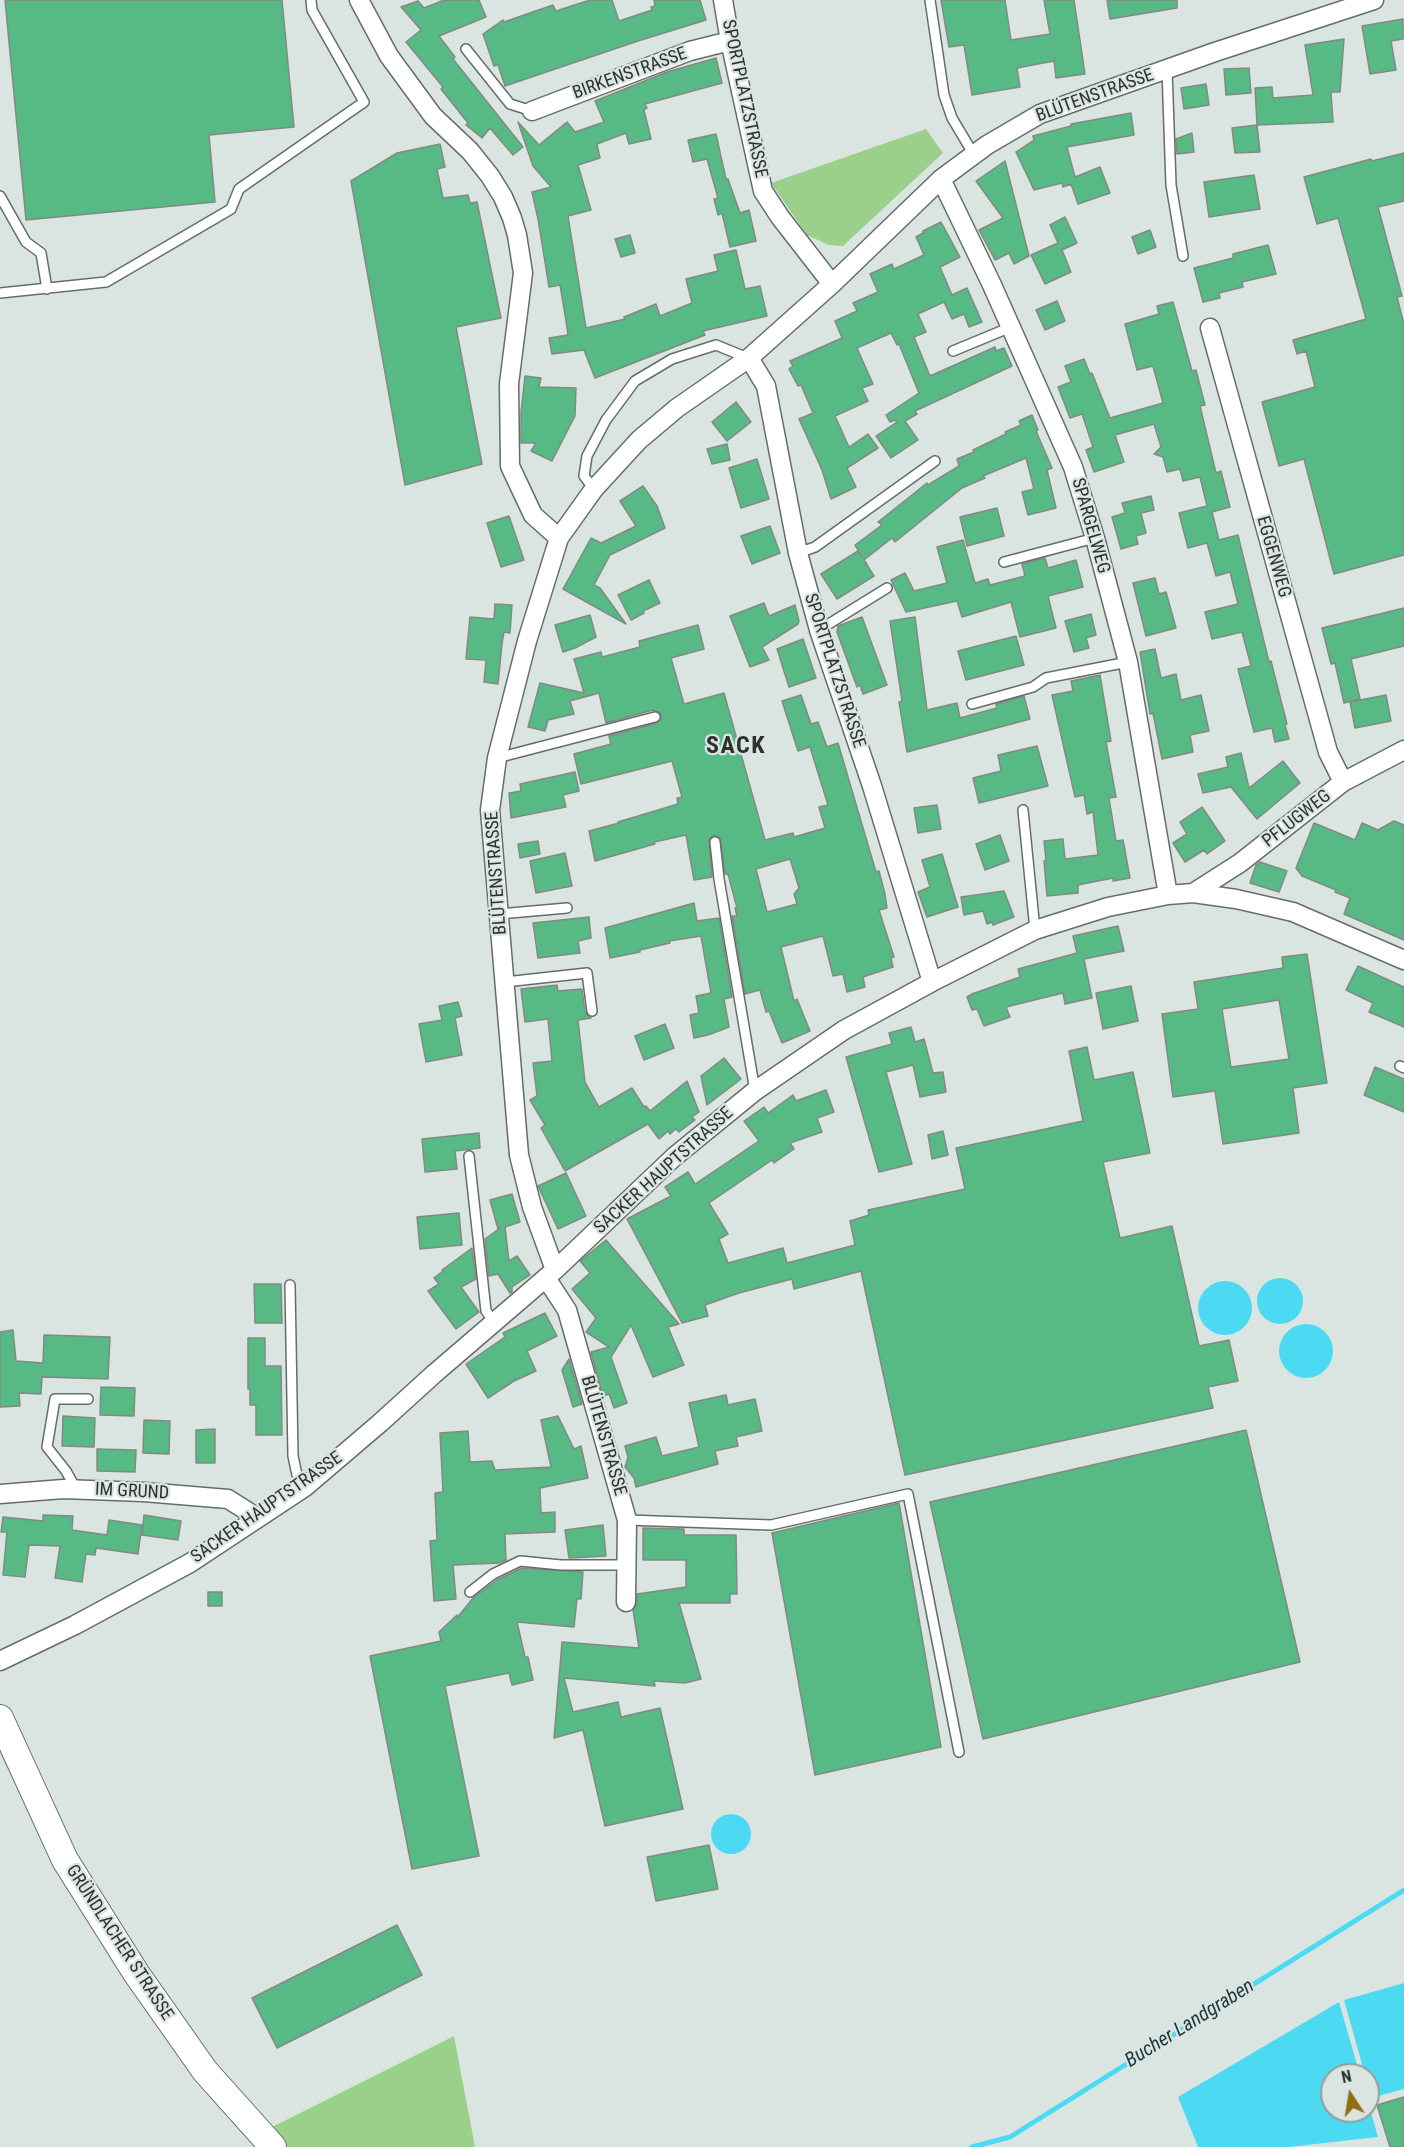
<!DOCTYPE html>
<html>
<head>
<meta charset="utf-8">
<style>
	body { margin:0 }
	#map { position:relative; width:1404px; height:2147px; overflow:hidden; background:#dae5e1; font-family:"Roboto Condensed",sans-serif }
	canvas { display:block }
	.north { position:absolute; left:1320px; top:2063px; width:60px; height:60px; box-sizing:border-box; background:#dae5e1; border:2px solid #959d9a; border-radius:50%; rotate:348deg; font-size:16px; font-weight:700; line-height:24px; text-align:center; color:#2d3130 }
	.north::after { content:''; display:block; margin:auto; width:21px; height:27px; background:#916d13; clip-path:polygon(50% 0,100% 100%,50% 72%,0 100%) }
</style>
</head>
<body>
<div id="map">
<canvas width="1404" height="2147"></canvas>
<div class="north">N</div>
</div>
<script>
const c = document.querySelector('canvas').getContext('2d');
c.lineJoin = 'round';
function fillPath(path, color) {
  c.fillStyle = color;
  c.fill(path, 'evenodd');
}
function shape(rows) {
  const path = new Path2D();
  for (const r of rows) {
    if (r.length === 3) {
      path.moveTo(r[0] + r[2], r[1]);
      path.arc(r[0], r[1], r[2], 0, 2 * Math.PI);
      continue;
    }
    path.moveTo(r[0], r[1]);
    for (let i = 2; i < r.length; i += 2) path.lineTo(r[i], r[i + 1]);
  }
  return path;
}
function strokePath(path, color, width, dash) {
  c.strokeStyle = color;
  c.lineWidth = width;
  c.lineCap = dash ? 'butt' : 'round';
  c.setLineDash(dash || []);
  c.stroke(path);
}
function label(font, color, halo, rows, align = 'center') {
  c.font = font + ' "Roboto Condensed",sans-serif';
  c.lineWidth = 4.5;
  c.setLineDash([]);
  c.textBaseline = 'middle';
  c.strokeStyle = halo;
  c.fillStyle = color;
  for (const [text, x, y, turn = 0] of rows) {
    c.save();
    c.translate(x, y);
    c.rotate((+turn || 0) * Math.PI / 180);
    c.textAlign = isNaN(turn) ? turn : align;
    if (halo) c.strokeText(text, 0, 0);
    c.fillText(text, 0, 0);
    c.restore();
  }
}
fillPath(shape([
	[926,129,943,153,843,246,829,245,807,235,771,183],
	[454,2036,475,2147,286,2147,268,2129]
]), '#9ad08a');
fillPath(shape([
	[1280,1301,23],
	[1225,1308,27],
	[1306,1351,27],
	[731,1834,20],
	[1404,1983,1404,2089,1371,2098,1368,2086,1368,2075,1365,2075,1344,2000],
	[1339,2002,1360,2075,1332,2075,1332,2111,1368,2111,1368,2102,1378,2137,1289,2147,1198,2147,1178,2097]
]), '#4cdaf3');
strokePath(shape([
	[972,2147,1010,2137,1404,1890]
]), '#4cdaf3', 5);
const building = shape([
	[5,0,282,0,294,127,209,135,215,202,26,220,5,0],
	[444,0,479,0,486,17,439,36,455,57,453,59,523,147,513,155,490,128,482,138,466,125,468,123,441,89,443,87,406,42,421,30,401,7,418,1,424,8,444,0],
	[590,0,612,0,619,21,652,10,651,7,655,6,654,0,700,0,706,20,638,41,505,86,498,65,494,66,483,34,503,20,504,22,553,5,556,11,590,0],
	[941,0,1005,0,1011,40,1050,34,1044,0,1074,0,1085,74,1056,78,1054,61,1017,68,1020,87,972,95,964,45,949,47,941,0],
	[1107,0,1177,0,1177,8,1110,19,1107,0],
	[1403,19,1403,39,1391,41,1396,70,1370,74,1362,26,1403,19],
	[1344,39,1340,92,1331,92,1333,122,1257,125,1255,88,1272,87,1273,98,1313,95,1305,45,1344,39],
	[716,58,722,83,645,104,647,108,644,110,651,139,629,144,626,133,597,144,600,158,578,165,591,210,568,216,586,328,625,319,624,317,656,304,660,316,692,303,686,279,718,271,714,255,736,250,745,289,760,286,767,316,703,331,705,335,595,378,584,350,552,354,549,338,568,335,567,327,560,285,549,287,538,219,532,192,551,187,533,166,518,122,539,145,567,122,575,132,604,122,595,101,667,72,716,58],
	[1249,68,1251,93,1226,95,1224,69,1249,68],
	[1206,84,1209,105,1184,109,1181,88,1206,84],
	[1131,113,1134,135,1067,147,1075,177,1100,167,1110,193,1078,204,1071,184,1063,187,1062,183,1034,190,1016,152,1034,140,1033,136,1071,126,1071,124,1131,113],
	[1257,125,1260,152,1235,153,1232,128,1257,125],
	[1192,133,1194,152,1177,154,1176,139,1192,133],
	[716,134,726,179,728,179,740,213,749,210,756,241,730,247,722,213,718,215,714,199,718,198,707,159,693,162,688,140,716,134],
	[440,144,445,167,437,169,443,198,468,195,470,203,477,202,501,318,456,327,482,464,405,485,351,181,397,153,440,144],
	[1404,153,1404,201,1378,207,1402,296,1397,297,1404,324,1404,555,1334,574,1304,459,1279,466,1262,402,1315,387,1306,351,1297,354,1293,340,1366,319,1338,218,1317,224,1304,177,1371,159,1372,161,1404,153],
	[1005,161,1029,256,1014,264,1009,253,995,260,979,230,1003,218,976,181,1005,161],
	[1254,175,1260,209,1209,217,1204,182,1254,175],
	[1065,217,1077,243,1062,250,1071,272,1045,284,1031,255,1058,243,1050,225,1065,217],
	[941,222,960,257,940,267,952,295,967,288,982,322,969,327,964,314,952,319,944,302,918,314,926,332,914,337,930,376,995,347,996,351,1004,348,1012,366,915,411,917,414,905,421,918,440,891,458,876,436,897,422,895,420,890,422,886,415,919,393,899,344,897,345,891,333,857,348,873,384,862,388,868,401,835,416,849,447,868,434,878,448,847,468,856,487,831,499,822,470,799,419,813,413,801,385,798,386,789,369,793,366,790,361,842,338,835,321,857,311,853,303,878,292,870,274,892,264,894,269,924,255,916,237,923,233,923,231,941,222],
	[1150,230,1156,247,1138,254,1132,237,1150,230],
	[630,235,635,253,621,257,615,239,630,235],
	[1268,245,1276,274,1242,282,1243,287,1219,293,1220,298,1203,302,1194,268,1233,258,1233,254,1268,245],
	[1057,301,1065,321,1045,330,1036,310,1057,301],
	[1173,302,1192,371,1196,370,1205,405,1200,406,1216,473,1221,471,1230,507,1212,512,1219,540,1238,535,1269,662,1271,661,1287,724,1285,725,1289,739,1275,742,1272,728,1254,732,1238,669,1251,666,1242,632,1212,639,1205,612,1238,604,1230,572,1216,576,1207,543,1188,548,1179,513,1207,506,1200,477,1183,481,1180,469,1167,472,1163,457,1154,454,1161,447,1154,424,1115,435,1124,462,1094,472,1086,450,1093,447,1082,414,1070,418,1058,387,1071,382,1065,366,1084,359,1090,374,1092,373,1110,418,1163,403,1153,366,1137,370,1125,324,1159,314,1157,306,1173,302],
	[525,376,541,378,539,387,576,388,575,416,552,461,531,451,536,443,521,443,521,412,525,376],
	[736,402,751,422,727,441,712,422,736,402],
	[1032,415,1038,430,1036,431,1052,468,1047,470,1056,508,1028,515,1022,492,1034,489,1026,458,983,476,985,478,962,488,895,542,892,538,864,560,867,564,864,566,867,565,874,576,837,599,821,574,858,551,862,557,855,545,882,525,878,522,927,483,928,485,959,466,957,459,974,452,973,450,1006,434,1005,432,1021,425,1019,421,1032,415],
	[727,444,730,460,712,464,707,449,727,444],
	[757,459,769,499,741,508,729,468,757,459],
	[643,486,657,506,665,528,610,555,594,585,600,588,626,624,563,589,591,538,601,543,636,526,620,501,643,486],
	[1151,496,1154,510,1141,513,1146,533,1136,536,1138,544,1121,549,1112,517,1125,513,1122,503,1151,496],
	[997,508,1004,536,967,546,960,517,997,508],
	[509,516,524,560,501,567,487,523,509,516],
	[770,526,780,553,752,564,741,536,770,526],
	[963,540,975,583,988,579,990,585,1025,576,1022,564,1045,558,1048,568,1076,560,1083,587,1048,596,1056,628,1020,637,1011,602,962,617,957,601,906,612,891,580,905,573,914,591,947,583,937,547,963,540],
	[1155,578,1159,594,1166,592,1176,628,1146,636,1133,583,1155,578],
	[649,580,660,603,643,611,644,613,631,620,618,595,649,580],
	[764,603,769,616,795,605,799,621,798,624,762,647,769,660,750,667,730,616,764,603],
	[495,604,512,605,510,633,504,632,502,644,498,684,484,682,486,660,466,659,470,617,494,619,495,604],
	[1404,608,1404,646,1351,659,1360,699,1344,703,1335,663,1331,664,1322,628,1404,608],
	[1091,614,1096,635,1086,638,1089,648,1074,652,1065,621,1091,614],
	[590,615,596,637,575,648,563,652,555,625,590,615],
	[862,617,887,685,863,694,860,685,857,687,837,632,838,626,862,617],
	[915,617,927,710,957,703,960,718,997,708,996,704,1024,696,1030,719,907,752,899,702,902,701,890,621,915,617],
	[698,625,704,649,671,658,684,704,724,693,765,840,793,833,794,837,825,828,819,807,828,805,810,747,798,751,782,701,801,695,811,724,818,722,827,747,838,743,876,872,879,871,885,894,887,908,879,910,894,957,891,958,893,967,863,977,865,987,847,992,843,974,833,976,823,936,781,947,794,1001,797,999,810,1031,782,1043,769,1011,766,1012,760,990,745,994,732,916,737,916,735,908,737,908,728,874,725,874,720,838,714,835,709,840,712,877,694,880,686,835,654,842,655,844,595,861,589,831,619,823,618,822,678,804,677,798,682,797,672,761,581,784,574,754,611,744,609,736,657,723,662,718,660,713,653,710,606,723,599,693,570,701,574,714,548,720,545,731,528,727,540,683,584,693,574,659,601,652,602,657,640,647,639,641,698,625],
	[790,859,799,888,794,894,797,904,767,912,756,869,790,859],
	[1016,636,1024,665,966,680,958,651,1016,636],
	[803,639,816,678,789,687,777,649,803,639],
	[1155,649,1161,678,1176,674,1181,700,1201,695,1209,731,1190,735,1193,752,1162,759,1153,713,1150,714,1140,652,1155,649],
	[1100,675,1111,741,1106,742,1116,797,1109,798,1116,841,1123,840,1130,878,1113,881,1113,878,1078,885,1078,893,1047,896,1044,861,1046,860,1044,841,1063,839,1065,859,1098,855,1093,812,1087,814,1084,795,1075,797,1052,695,1073,691,1071,681,1100,675],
	[1386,695,1391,721,1355,728,1350,702,1386,695],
	[1037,746,1048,786,979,803,973,778,1001,771,998,755,1037,746],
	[1241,753,1249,788,1283,761,1300,783,1257,819,1231,787,1203,793,1198,774,1228,767,1226,757,1241,753],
	[575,772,579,791,563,795,566,807,511,818,509,793,521,791,520,784,575,772],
	[937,805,941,829,918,833,914,808,937,805],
	[1202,807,1225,841,1207,854,1204,850,1185,862,1173,843,1187,834,1180,822,1202,807],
	[1394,821,1404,825,1404,940,1344,914,1350,898,1335,892,1336,890,1302,876,1296,868,1314,823,1355,840,1362,823,1378,830,1394,821],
	[1000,835,1009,861,985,870,976,844,1000,835],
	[538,841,540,854,520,858,518,844,538,841],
	[565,853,572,886,536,893,530,861,565,853],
	[942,854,958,907,927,917,918,892,930,887,922,860,942,854],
	[1260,862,1287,871,1279,892,1250,883,1256,865,1260,862],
	[1004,891,1014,917,993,925,992,922,987,924,983,911,964,915,961,897,1004,891],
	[694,903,697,921,719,918,732,997,724,999,729,1027,708,1035,694,1038,690,1015,699,1013,696,996,711,993,701,936,669,941,670,943,640,950,640,952,610,958,605,928,694,903],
	[589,917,591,938,578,941,580,953,538,958,533,923,589,917],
	[1118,926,1124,951,1084,959,1092,998,1065,1004,1063,993,1006,1007,1010,1017,984,1026,977,1009,972,1010,967,997,972,994,1020,977,1018,969,1077,953,1073,936,1118,926],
	[1307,954,1327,1083,1293,1088,1299,1133,1223,1144,1215,1091,1173,1097,1162,1014,1198,1009,1194,982,1283,968,1282,957,1307,954],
	[1279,1000,1289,1059,1231,1067,1222,1009,1279,1000],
	[1358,966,1404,987,1404,1027,1369,1012,1373,1003,1346,990,1358,966],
	[557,985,558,991,582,989,585,1012,591,1018,578,1020,585,1082,599,1107,632,1088,644,1107,646,1106,650,1111,687,1081,699,1112,692,1117,695,1120,679,1132,676,1129,670,1134,668,1131,659,1139,648,1124,565,1171,541,1128,545,1125,530,1100,537,1096,533,1063,552,1061,548,1019,525,1022,521,989,557,985],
	[1131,986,1138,1021,1103,1029,1096,993,1131,986],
	[458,1002,462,1016,455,1018,462,1055,426,1062,419,1024,442,1020,439,1006,458,1002],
	[665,1024,674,1048,644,1060,635,1036,665,1024],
	[911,1027,915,1042,924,1039,933,1073,943,1072,946,1092,920,1097,913,1065,886,1072,912,1164,879,1172,846,1057,892,1044,889,1033,911,1027],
	[1087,1047,1094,1080,1133,1072,1150,1153,1103,1162,1120,1238,1172,1226,1199,1346,1229,1340,1238,1381,1208,1387,1213,1408,905,1475,861,1271,794,1289,792,1279,739,1293,705,1305,708,1316,682,1323,627,1219,671,1196,665,1187,688,1172,695,1184,759,1141,744,1121,764,1107,768,1113,793,1095,796,1101,826,1090,834,1112,817,1118,822,1132,790,1143,794,1149,774,1163,772,1160,709,1203,728,1234,719,1239,728,1263,783,1248,787,1263,855,1245,850,1221,869,1215,868,1210,965,1189,956,1148,1083,1121,1069,1051,1087,1047],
	[724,1058,741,1079,707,1105,701,1076,724,1058],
	[1375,1067,1404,1079,1404,1112,1364,1095,1375,1067],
	[943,1131,948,1155,932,1159,928,1135,943,1131],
	[479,1133,480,1148,455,1151,457,1169,425,1172,422,1139,479,1133],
	[566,1173,586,1216,558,1229,538,1186,566,1173],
	[512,1194,520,1222,505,1227,509,1261,517,1256,530,1275,512,1287,512,1292,510,1293,498,1274,489,1276,485,1239,500,1228,498,1229,490,1200,512,1194],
	[459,1213,462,1245,420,1249,417,1217,459,1213],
	[606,1240,679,1324,668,1327,684,1365,653,1377,631,1325,611,1357,627,1403,614,1408,609,1394,603,1396,591,1352,609,1347,586,1332,596,1318,572,1289,590,1273,580,1261,606,1240],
	[472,1248,476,1279,461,1287,479,1312,456,1329,428,1291,439,1284,434,1278,443,1271,442,1270,472,1248],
	[254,1284,281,1284,282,1323,255,1323,254,1284],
	[545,1313,557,1336,527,1351,536,1371,514,1381,488,1398,466,1364,505,1337,503,1333,545,1313],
	[13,1330,16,1361,43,1363,44,1335,110,1337,108,1379,42,1377,41,1394,19,1393,20,1406,0,1407,0,1332,13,1330],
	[248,1338,265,1338,265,1366,281,1366,282,1435,256,1435,256,1405,250,1405,250,1389,248,1389,248,1338],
	[569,1359,582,1404,573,1407,562,1370,569,1359],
	[101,1387,135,1388,134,1416,100,1415,101,1387],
	[726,1395,728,1405,755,1399,762,1431,736,1437,738,1446,715,1451,718,1464,636,1487,634,1478,625,1467,628,1457,625,1446,656,1437,662,1456,699,1447,689,1403,726,1395],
	[63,1416,95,1418,94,1447,62,1446,63,1416],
	[558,1416,574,1449,581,1446,588,1478,540,1488,541,1513,555,1512,555,1532,505,1534,506,1560,499,1563,453,1565,456,1599,434,1601,430,1541,437,1540,435,1493,443,1492,440,1433,468,1431,470,1462,492,1461,495,1470,551,1467,541,1420,558,1416],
	[144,1420,170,1421,169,1454,143,1453,144,1420],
	[215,1429,215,1463,196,1463,196,1430,215,1429],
	[1246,1430,1300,1662,983,1739,930,1502,1246,1430],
	[97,1449,136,1450,135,1472,97,1471,97,1449],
	[899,1503,941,1747,815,1775,772,1533,899,1503],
	[43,1515,73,1516,72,1530,107,1535,109,1520,142,1525,138,1554,96,1548,95,1555,86,1554,82,1582,55,1578,60,1546,29,1545,25,1577,3,1575,7,1532,1,1532,3,1517,43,1521,43,1515],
	[144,1515,181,1521,178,1540,142,1535,144,1515],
	[603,1525,606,1556,569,1558,565,1530,603,1525],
	[643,1528,684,1529,684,1535,736,1535,737,1594,730,1594,730,1603,679,1603,701,1679,685,1683,654,1681,655,1686,564,1678,573,1712,618,1702,621,1717,660,1708,683,1809,605,1826,583,1730,554,1738,562,1642,639,1648,633,1610,637,1603,637,1594,686,1587,686,1560,643,1560,643,1528],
	[522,1568,583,1572,581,1599,577,1599,574,1627,517,1622,525,1657,528,1657,533,1680,512,1685,509,1673,445,1686,479,1856,412,1869,370,1656,441,1641,439,1632,457,1615,457,1618,473,1598,497,1580,522,1568],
	[208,1592,222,1592,222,1606,208,1606,208,1592],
	[709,1845,718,1889,656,1901,647,1857,709,1845],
	[397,1925,422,1975,277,2048,252,1998,397,1925],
	[1404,2097,1404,2147,1390,2147,1377,2105,1404,2097]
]);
fillPath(building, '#57b983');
strokePath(building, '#828a84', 1.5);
const service = shape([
	[930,0,944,95,952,118,974,155],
	[466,49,510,104,532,111],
	[1167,69,1171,185,1183,256],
	[0,196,26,242,41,253,47,289],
	[0,293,106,282,231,209,239,189,364,102,312,10,311,0],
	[953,351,1011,327],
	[594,489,584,476,587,456,606,420,635,381,672,359,716,345,748,358],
	[798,553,815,547,935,461],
	[1004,562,1095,538],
	[819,630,887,588],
	[972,704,1033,687,1046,678,1128,662],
	[497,758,655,717],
	[1023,810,1035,930],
	[715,842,719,879,755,1091],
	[499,914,567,908],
	[505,982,587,973,592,1011],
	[1400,1066,1404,1068],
	[469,1156,486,1311,494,1322],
	[290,1285,293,1456,297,1475,305,1487],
	[76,1489,66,1471,47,1447,55,1399,88,1399],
	[627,1520,771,1525,908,1494,959,1752],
	[470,1592,493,1574,520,1561,561,1565,626,1565]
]);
const minor = shape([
	[359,0,389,56,433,116,470,151,490,176,503,197,512,218,517,235,523,273,509,384,510,466,533,515,559,538],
	[723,0,730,41,763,191,780,217,832,284],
	[532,111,690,51,730,41],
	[941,179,992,285,1073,467,1095,538,1128,662,1168,895],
	[1210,328,1328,752,1343,782],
	[749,358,766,386,798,553,819,630,872,786,932,982],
	[1193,893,1240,863,1343,782,1404,750],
	[555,1270,532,1207,519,1155,490,810,497,758,527,641,559,538,594,489,639,440,677,408,749,358,832,284,941,179,987,145,1040,114,1215,52,1374,0],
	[546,1278,567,1310,627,1520,626,1602],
	[0,1494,63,1489,144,1492,228,1499,258,1518],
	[0,1661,75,1625,190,1563,305,1487,380,1423,434,1374,555,1270,674,1157,755,1091,844,1030,932,982,1035,930,1108,907,1168,895,1193,893,1236,899,1293,912,1404,960]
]);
const secondary = shape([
	[0,1718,65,1860,136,1973,205,2071,273,2147]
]);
strokePath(service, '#646d6a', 12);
strokePath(minor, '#646d6a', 21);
strokePath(secondary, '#646d6a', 28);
strokePath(service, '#fff', 9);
strokePath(minor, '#fff', 18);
strokePath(secondary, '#fff', 26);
label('18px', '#2d3130', '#dae5e1', [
	["BIRKENSTRASSE",630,74,-20],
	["BLÜTENSTRASSE",1095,96,-20],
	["SPORTPLATZSTRASSE",744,99,78],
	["SPARGELWEG",1090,526,74],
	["EGGENWEG",1273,557,74],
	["SPORTPLATZSTRASSE",834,671,72],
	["PFLUGWEG",1297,819,-38],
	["BLÜTENSTRASSE",497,873,-94],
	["SACKER HAUPTSTRASSE",664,1171,-42],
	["BLÜTENSTRASSE",603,1436,74],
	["IM GRUND",132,1492,3],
	["SACKER HAUPTSTRASSE",267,1508,-35],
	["GRÜNDLACHER STRASSE",119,1943,57]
]);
label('italic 20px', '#1f373c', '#dae5e1', [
	["Bucher Landgraben",1190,2024,-32]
]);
c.letterSpacing = '1.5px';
label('bold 24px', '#2d3130', '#dae5e1', [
	["SACK",736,747]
]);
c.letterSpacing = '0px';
</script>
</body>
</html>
